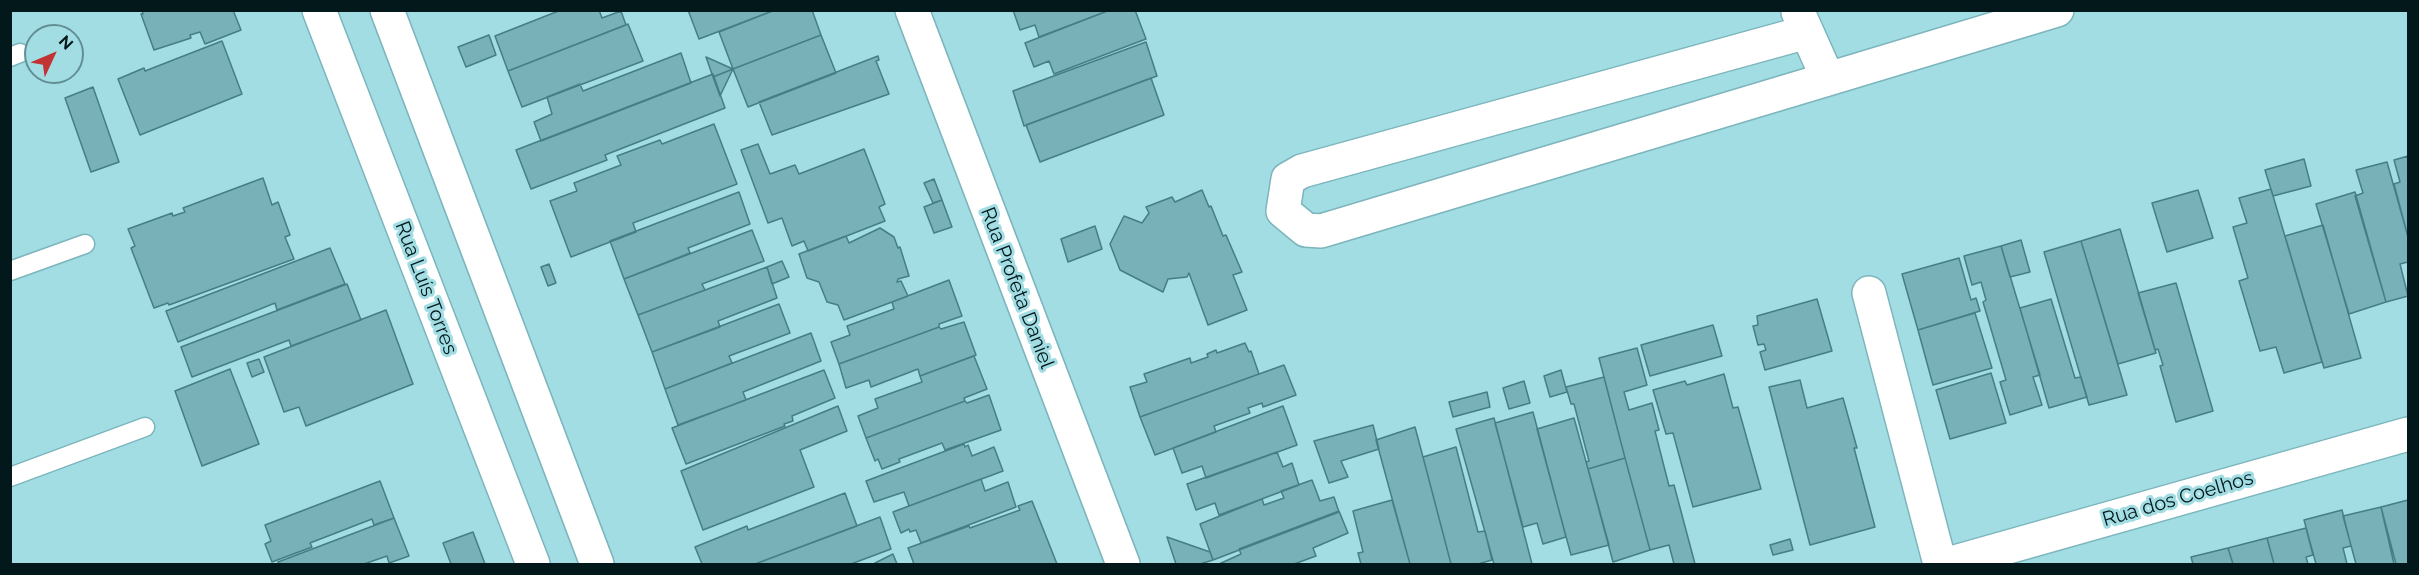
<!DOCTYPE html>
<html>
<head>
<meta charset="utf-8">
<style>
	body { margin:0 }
	#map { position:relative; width:2419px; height:575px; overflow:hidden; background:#a2dde4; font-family:Raleway,sans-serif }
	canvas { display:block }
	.frame { position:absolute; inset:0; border:12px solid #02181b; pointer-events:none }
	.north { position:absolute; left:24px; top:24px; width:60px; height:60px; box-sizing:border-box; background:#a2dde4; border:2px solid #628e94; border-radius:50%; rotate:46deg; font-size:16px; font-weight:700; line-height:24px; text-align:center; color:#02181b }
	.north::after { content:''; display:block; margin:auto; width:21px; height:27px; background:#c23334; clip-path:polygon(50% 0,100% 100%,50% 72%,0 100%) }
</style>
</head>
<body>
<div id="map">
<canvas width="2419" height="575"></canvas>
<div class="frame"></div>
<div class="north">N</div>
</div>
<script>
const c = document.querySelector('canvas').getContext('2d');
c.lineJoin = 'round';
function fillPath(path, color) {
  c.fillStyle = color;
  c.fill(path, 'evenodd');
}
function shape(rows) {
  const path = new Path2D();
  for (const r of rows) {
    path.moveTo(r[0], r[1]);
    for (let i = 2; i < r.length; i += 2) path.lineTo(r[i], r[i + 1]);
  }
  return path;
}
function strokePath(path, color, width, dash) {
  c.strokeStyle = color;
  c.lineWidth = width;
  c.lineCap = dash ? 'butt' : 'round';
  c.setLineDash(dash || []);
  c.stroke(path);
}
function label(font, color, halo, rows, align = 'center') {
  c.font = font + ' Raleway,sans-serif';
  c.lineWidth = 6;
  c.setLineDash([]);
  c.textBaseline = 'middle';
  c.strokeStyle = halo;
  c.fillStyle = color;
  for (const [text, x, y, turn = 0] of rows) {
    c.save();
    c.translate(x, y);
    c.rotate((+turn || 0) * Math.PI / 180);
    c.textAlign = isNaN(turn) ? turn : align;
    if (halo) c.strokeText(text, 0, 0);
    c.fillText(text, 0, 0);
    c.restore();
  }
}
const building = shape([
	[142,10,233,10,241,30,205,44,200,32,190,35,191,38,154,50,141,14,143,14,142,10],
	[561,10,599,10,602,18,621,11,626,25,508,71,495,36,561,10],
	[688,10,775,10,699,39,688,10],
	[775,10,812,10,821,35,733,69,719,32,775,10],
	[1013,10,1110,10,1039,37,1035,25,1020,30,1013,10],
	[1110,10,1135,10,1146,39,1054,74,1049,61,1034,67,1025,43,1110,10],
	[628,24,643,61,522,107,508,71,628,24],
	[489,35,496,55,466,67,458,47,489,35],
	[821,35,836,73,748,107,733,69,821,35],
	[222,41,242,94,140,135,118,79,144,68,145,71,222,41],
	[1146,42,1157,76,1024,126,1013,91,1146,42],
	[681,53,691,83,541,141,534,122,552,114,547,97,580,84,583,91,681,53],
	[878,56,879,60,876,61,889,94,772,135,759,102,878,56],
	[706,57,733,69,713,77,706,57],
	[733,69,720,96,713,77,733,69],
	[713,74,725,108,605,155,607,160,531,189,516,150,713,74],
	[1151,78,1164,115,1040,162,1026,125,1151,78],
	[93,87,119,162,91,172,65,98,93,87],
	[714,124,737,184,633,223,636,232,571,257,550,201,577,191,574,183,621,165,617,156,660,140,662,144,714,124],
	[758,144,770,174,795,165,799,174,864,149,885,204,879,207,885,221,808,251,804,241,792,246,782,218,768,223,741,150,758,144],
	[2408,156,2408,237,2394,184,2400,182,2394,160,2408,156],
	[2304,159,2311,186,2273,196,2265,170,2304,159],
	[2387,162,2408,237,2408,262,2400,264,2408,296,2386,302,2355,196,2363,193,2356,170,2387,162],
	[263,178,272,205,278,202,290,235,285,237,294,259,169,305,168,303,154,308,131,248,135,246,128,229,172,213,173,216,185,212,183,208,263,178],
	[934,179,942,200,933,203,924,183,934,179],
	[2271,189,2322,362,2284,373,2276,347,2260,351,2239,281,2248,278,2233,227,2247,223,2239,198,2271,189],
	[1202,190,1209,207,1211,206,1223,236,1226,235,1242,272,1233,275,1247,310,1208,325,1189,273,1187,277,1168,279,1163,292,1120,270,1110,244,1124,216,1142,223,1149,213,1146,207,1172,197,1175,202,1202,190],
	[2198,190,2213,238,2167,252,2152,203,2198,190],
	[739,192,750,224,688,248,690,253,624,279,610,241,739,192],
	[2355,192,2386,302,2349,314,2316,204,2355,192],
	[942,200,952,227,934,233,924,207,942,200],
	[2323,225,2361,358,2324,368,2285,236,2323,225],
	[1095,226,1102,249,1068,262,1061,239,1095,226],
	[880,228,894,237,898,248,900,247,909,276,898,279,897,282,901,281,908,296,844,320,838,305,827,302,819,282,807,278,799,254,846,236,849,243,880,228],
	[2120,229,2156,353,2118,364,2081,241,2120,229],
	[752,230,764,261,702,284,705,290,638,315,624,279,752,230],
	[2021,240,2030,272,2010,277,2001,246,2021,240],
	[2081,241,2127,395,2089,405,2044,252,2081,241],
	[2001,246,2040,375,2033,377,2042,405,2010,415,2000,382,2006,380,1983,302,1986,300,1981,282,1972,285,1964,256,2001,246],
	[330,248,345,284,277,310,275,303,178,342,166,311,330,248],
	[1959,258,1971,300,1976,298,1980,311,1918,330,1902,274,1959,258],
	[782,261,789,277,772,284,767,267,782,261],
	[549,264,556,283,548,286,541,267,549,264],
	[767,267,777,298,718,321,720,327,652,352,638,315,767,267],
	[949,280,962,316,939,324,939,327,839,364,831,342,850,335,847,326,894,309,892,302,949,280],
	[2176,283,2213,411,2176,422,2160,366,2163,365,2158,349,2155,350,2138,293,2176,283],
	[347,284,361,320,291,346,289,340,192,377,181,347,347,284],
	[1817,299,1832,351,1765,370,1760,352,1766,350,1764,344,1758,345,1753,326,1758,325,1757,316,1817,299],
	[2051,299,2075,378,2081,377,2087,397,2049,408,2020,308,2051,299],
	[779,304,790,333,729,356,732,363,665,389,652,352,779,304],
	[386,310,413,384,306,426,299,407,284,412,264,357,386,310],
	[1975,313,1992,368,1933,385,1918,330,1975,313],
	[964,322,976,355,920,376,918,369,871,387,869,380,846,388,839,364,939,327,941,329,964,322],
	[1713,325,1722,356,1650,376,1641,345,1713,325],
	[811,333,821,361,743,392,746,400,678,425,665,389,811,333],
	[1245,343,1249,352,1251,351,1259,374,1140,417,1130,387,1147,382,1144,374,1190,358,1191,363,1208,357,1207,354,1216,350,1217,353,1245,343],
	[1637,348,1647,385,1624,392,1629,410,1652,403,1659,430,1655,431,1669,486,1674,485,1695,564,1674,564,1669,545,1650,550,1625,458,1599,358,1637,348],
	[974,356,987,389,964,398,965,401,866,438,858,416,878,408,875,399,922,382,920,376,974,356],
	[259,359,264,372,252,377,247,363,259,359],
	[1284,365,1296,395,1263,407,1262,403,1248,408,1250,413,1214,426,1216,432,1155,455,1140,417,1284,365],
	[230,369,259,444,202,466,175,391,230,369],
	[824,370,835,398,792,416,793,421,784,424,785,426,686,464,672,428,824,370],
	[1561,370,1567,392,1550,397,1544,376,1561,370],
	[1991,373,2006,423,1950,439,1936,390,1991,373],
	[1724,374,1733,408,1738,407,1761,489,1693,507,1673,433,1666,434,1653,390,1685,381,1687,385,1724,374],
	[1604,377,1625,458,1588,469,1586,462,1589,461,1574,404,1571,404,1566,387,1604,377],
	[1800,380,1807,408,1843,398,1857,448,1854,448,1875,527,1810,545,1769,387,1800,380],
	[1524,381,1530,403,1509,409,1503,388,1524,381],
	[1487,392,1490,407,1453,417,1449,402,1487,392],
	[989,395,1001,430,945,450,942,443,899,459,900,462,882,469,878,459,875,461,866,438,965,401,967,403,989,395],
	[838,406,847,431,800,450,814,487,703,530,681,471,838,406],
	[1283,406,1297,445,1206,478,1202,466,1182,473,1173,448,1283,406],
	[1533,412,1566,537,1543,544,1537,523,1523,527,1495,423,1533,412],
	[1494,418,1532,564,1494,564,1456,429,1494,418],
	[1574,418,1609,545,1571,555,1537,429,1574,418],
	[1373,425,1379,449,1341,461,1348,477,1329,483,1314,441,1373,425],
	[1415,427,1423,457,1451,564,1410,564,1376,440,1415,427],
	[964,444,965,447,968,445,972,456,994,447,1003,471,909,506,904,492,874,502,866,481,964,444],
	[1456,447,1478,532,1485,531,1492,560,1478,564,1451,564,1423,457,1456,447],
	[1277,452,1283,467,1292,463,1299,485,1219,515,1215,503,1196,510,1187,484,1277,452],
	[1625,458,1650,550,1613,562,1588,469,1625,458],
	[981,479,985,491,1008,482,1016,507,921,543,916,530,910,532,909,529,901,533,893,512,981,479],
	[1312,480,1320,501,1334,497,1339,512,1213,560,1200,524,1262,499,1264,505,1284,498,1281,491,1312,480],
	[380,481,394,518,374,525,372,519,310,543,312,547,272,562,265,544,271,541,265,525,380,481],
	[845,493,857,526,755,564,702,564,695,547,747,526,748,530,845,493],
	[1392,500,1410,564,1361,564,1358,553,1363,552,1353,511,1392,500],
	[2408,500,2408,564,2396,564,2381,507,2408,500],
	[1032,501,1057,564,914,564,908,548,969,526,970,528,1020,510,1018,506,1032,501],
	[2381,507,2394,564,2356,564,2343,516,2381,507],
	[2342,510,2351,546,2343,548,2347,564,2316,564,2304,520,2342,510],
	[1339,511,1348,533,1313,548,1316,556,1294,564,1219,564,1241,554,1239,549,1339,511],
	[880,517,891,549,851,564,755,564,880,517],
	[394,518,409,556,389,563,387,556,364,564,279,564,278,562,394,518],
	[2306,528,2313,555,2306,557,2308,564,2274,564,2267,538,2306,528],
	[473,532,485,564,451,564,443,543,473,532],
	[1167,537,1210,552,1213,560,1200,564,1176,564,1167,537],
	[2267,538,2274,564,2233,564,2228,548,2267,538],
	[1790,539,1793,550,1773,555,1770,545,1790,539],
	[2228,548,2233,564,2193,564,2191,557,2228,548],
	[893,554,897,564,875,564,875,563,893,554]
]);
fillPath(building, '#78b1b8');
strokePath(building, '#457e85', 1.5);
const service = shape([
	[10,57,20,53],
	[10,271,85,244],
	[10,477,145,427]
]);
const minor = shape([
	[319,10,533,564],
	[387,10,597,564],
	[912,10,1123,564],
	[1798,12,1828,79,2057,10],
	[1807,32,1302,171,1288,179,1283,211,1306,230,1321,231,1828,79],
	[1869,293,1940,564],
	[1948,564,2408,434]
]);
strokePath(service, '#7cb5bc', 21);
strokePath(minor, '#7cb5bc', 36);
strokePath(service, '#fff', 18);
strokePath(minor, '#fff', 33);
label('20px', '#02181b', '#a2dde4', [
	["Rua Luís Torres",426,288,69],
	["Rua Profeta Daniel",1017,288,69],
	["Rua dos Coelhos",2178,499,-16]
]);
</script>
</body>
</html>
